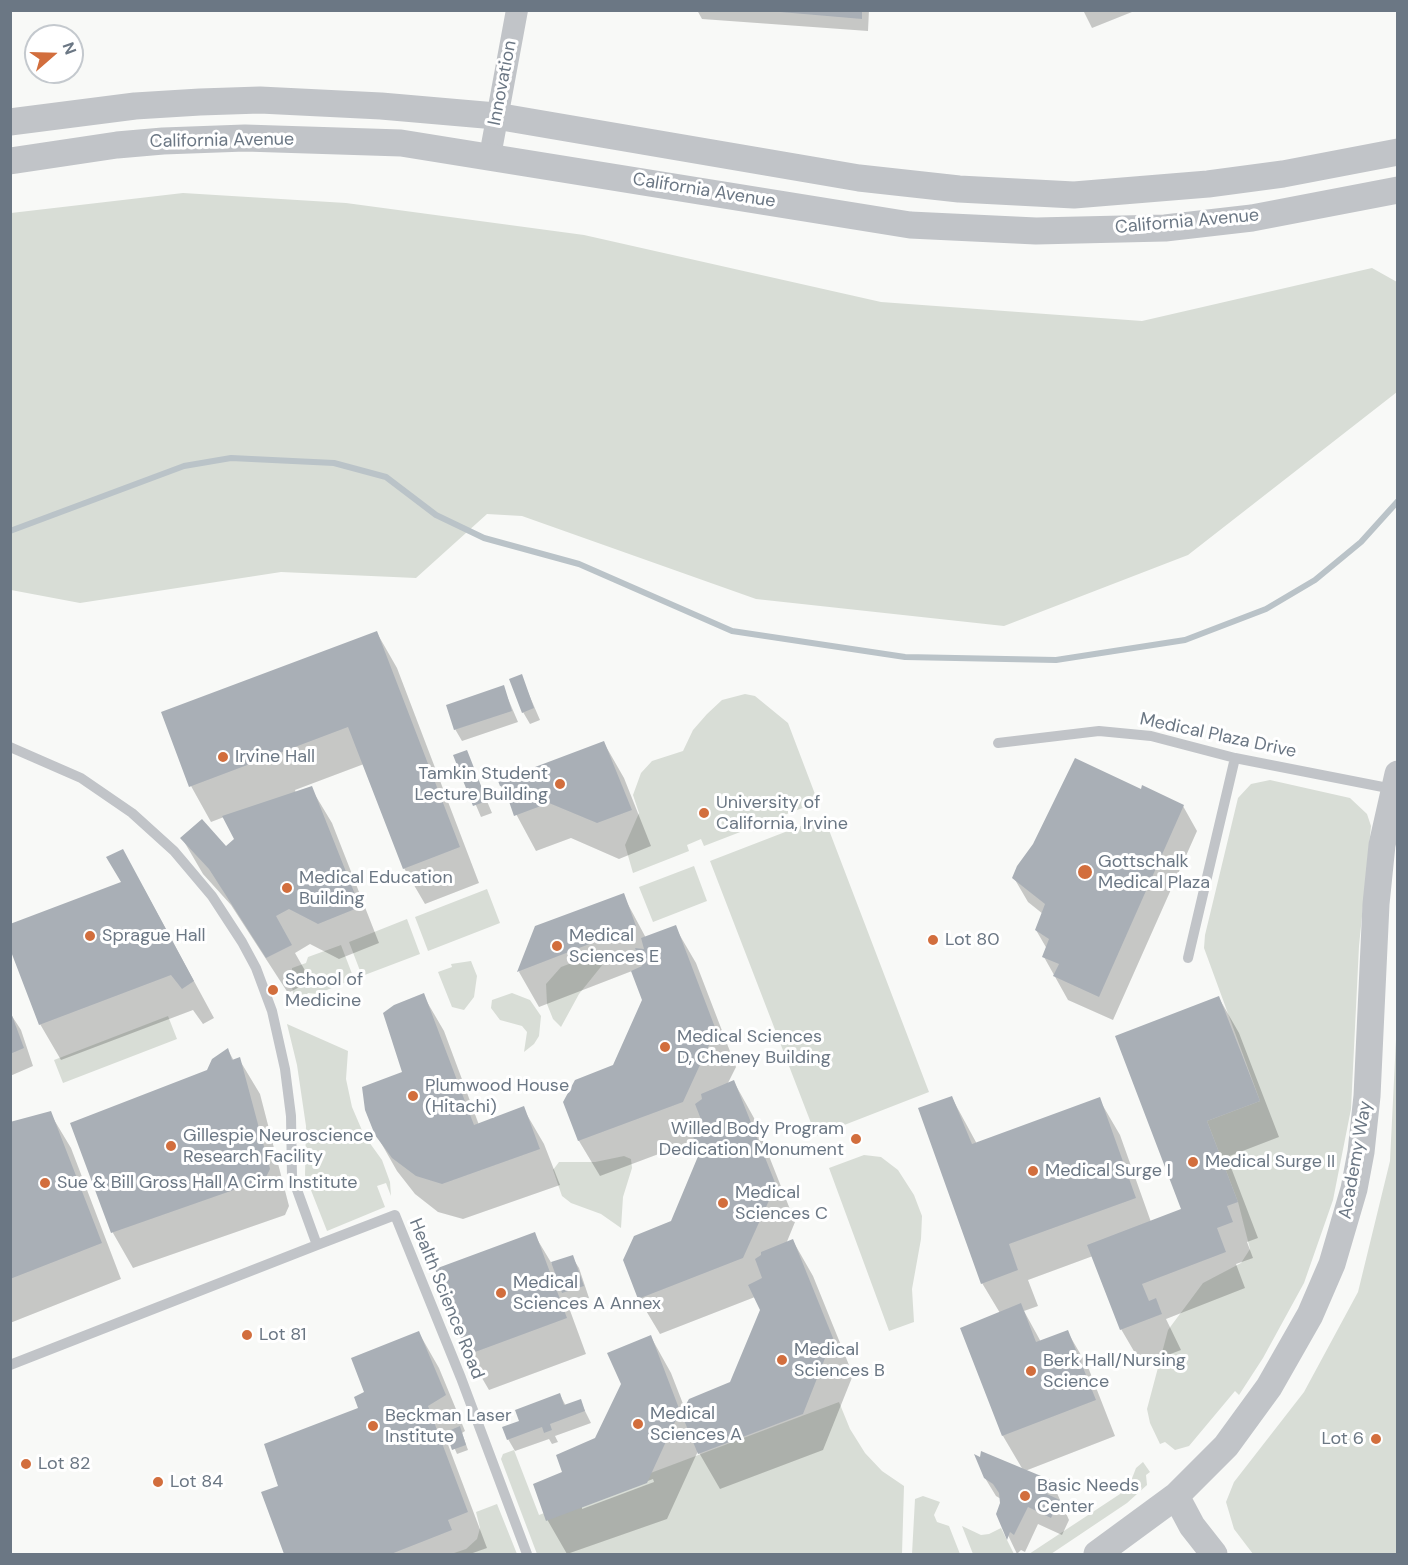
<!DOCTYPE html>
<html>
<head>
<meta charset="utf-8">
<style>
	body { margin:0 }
	#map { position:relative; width:1408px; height:1565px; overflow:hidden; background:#f8f9f7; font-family:"DM Sans",sans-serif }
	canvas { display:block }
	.frame { position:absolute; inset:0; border:12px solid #6b7784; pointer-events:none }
	.north { position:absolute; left:24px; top:24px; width:60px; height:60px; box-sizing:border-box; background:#fff; border:2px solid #c4c9ce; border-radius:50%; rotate:70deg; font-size:16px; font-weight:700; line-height:24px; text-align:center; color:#6b7784 }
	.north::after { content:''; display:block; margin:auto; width:21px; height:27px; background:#d26e3d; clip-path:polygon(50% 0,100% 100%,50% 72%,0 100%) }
</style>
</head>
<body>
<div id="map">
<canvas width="1408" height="1565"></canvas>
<div class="frame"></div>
<div class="north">N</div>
</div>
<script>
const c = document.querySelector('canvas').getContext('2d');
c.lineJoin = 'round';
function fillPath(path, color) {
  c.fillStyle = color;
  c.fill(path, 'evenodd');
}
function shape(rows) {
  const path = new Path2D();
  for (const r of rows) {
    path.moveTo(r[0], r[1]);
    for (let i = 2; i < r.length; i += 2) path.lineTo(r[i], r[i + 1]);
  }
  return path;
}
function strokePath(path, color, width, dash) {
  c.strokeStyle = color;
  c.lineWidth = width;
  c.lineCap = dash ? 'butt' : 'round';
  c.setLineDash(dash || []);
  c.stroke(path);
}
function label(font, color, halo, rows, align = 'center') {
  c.font = font + ' "DM Sans",sans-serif';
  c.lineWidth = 6;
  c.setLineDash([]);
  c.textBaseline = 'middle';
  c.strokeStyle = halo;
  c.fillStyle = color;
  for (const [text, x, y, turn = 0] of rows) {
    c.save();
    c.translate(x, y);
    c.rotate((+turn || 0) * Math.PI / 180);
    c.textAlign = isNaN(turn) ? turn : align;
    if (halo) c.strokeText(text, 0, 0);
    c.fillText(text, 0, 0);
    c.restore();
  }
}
fillPath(shape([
	[183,193,346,203,584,235,881,302,1142,321,1372,268,1397,282,1397,392,1188,555,1004,626,756,599,522,516,487,514,416,578,281,572,80,603,11,590,11,213],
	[745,694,755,696,788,723,818,802,704,846,701,839,687,845,689,851,633,873,625,845,639,813,633,795,641,773,652,761,683,751,693,730,707,714,722,700],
	[1270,780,1350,798,1367,814,1371,826,1359,946,1351,1109,1333,1200,1304,1283,1263,1358,1239,1395,1235,1391,1189,1446,1175,1450,1165,1442,1160,1444,1150,1423,1147,1409,1168,1330,1203,1283,1241,1263,1250,1249,1238,1202,1207,1121,1260,1101,1204,948,1205,935,1238,798,1251,784],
	[824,817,929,1092,816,1136,710,861],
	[694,866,707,901,653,922,639,887],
	[487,889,500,923,428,951,415,917],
	[407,919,420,954,362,976,349,942],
	[341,945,354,979,317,994,308,993,303,999,294,998,292,987,299,981,292,975,292,968,306,963,308,957],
	[603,951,607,953,608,958,579,994,561,1027,553,1019,547,1004,546,984,561,967],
	[471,961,477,976,474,997,464,1010,452,1007,438,972,452,967,451,964],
	[512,993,530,1000,541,1016,539,1036,534,1044,524,1052,527,1032,522,1026,500,1020,491,1008,492,1000],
	[168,1016,177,1039,63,1083,54,1060],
	[1397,1019,1397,1554,1253,1554,1234,1529,1226,1502,1234,1482,1304,1392,1358,1292,1390,1161],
	[287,1024,348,1051,346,1079,352,1107,364,1135,382,1160,390,1182,391,1196,386,1183,377,1186,385,1207,327,1231,305,1175,306,1126,297,1065],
	[864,1155,881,1157,898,1170,914,1195,922,1216,921,1239,912,1289,914,1322,889,1331,829,1168],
	[624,1156,631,1159,632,1168,623,1197,621,1228,601,1214,571,1203,562,1196,553,1170,559,1162,595,1162],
	[839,1402,850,1429,865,1453,882,1471,904,1486,902,1554,537,1554,501,1459,503,1454,514,1450,539,1515],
	[1143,1462,1150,1472,1146,1475,1147,1485,1127,1503,1051,1554,1029,1554,1120,1494,1131,1481,1136,1468],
	[923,1496,940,1502,934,1515,937,1522,949,1526,960,1554,912,1554,915,1499],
	[497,1504,517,1554,451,1554,466,1549,477,1539,480,1528,476,1512],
	[962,1526,981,1535,989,1534,1001,1528,1014,1554,973,1554]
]), '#d8ddd6');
fillPath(shape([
	[697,10,869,10,868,31,702,19],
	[1083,10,1137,10,1092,28],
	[377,633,397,668,479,883,425,904,404,868,364,764,295,790,296,793,311,788,332,823,379,943,339,959,310,944,295,953,311,981,288,993,231,905,203,874,182,838,226,849,236,839,224,817,211,822,191,786],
	[521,676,540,720,530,724,523,712],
	[503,687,518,722,462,741,455,729],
	[604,743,624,778,651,846,619,859,571,838,536,851,501,786],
	[466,752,492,813,481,817,455,756],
	[1141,791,1183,806,1197,831,1113,1020,1068,1000,1044,957,1047,949,1036,930,1043,914,1028,902,1014,878],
	[143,887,214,1018,203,1024,193,1010,61,1060,40,1024],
	[623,895,646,938,675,927,696,963,736,1067,727,1085,734,1082,754,1118,795,1222,786,1244,793,1241,813,1276,853,1375,823,1450,720,1489,698,1451,667,1519,567,1554,548,1521,535,1485,564,1473,596,1439,651,1337,671,1373,685,1409,731,1384,762,1310,755,1297,660,1334,639,1299,625,1260,672,1222,701,1154,696,1140,600,1176,579,1141,565,1102,614,1066,644,1000,632,971,539,1007,519,972,536,927],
	[653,1479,654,1482,582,1509,582,1506],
	[423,995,444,1031,479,1125,523,1108,544,1144,560,1185,463,1219,438,1212,415,1194,397,1171,376,1134,403,1073],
	[1219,998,1239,1033,1279,1137,1227,1157,1258,1238,1247,1242,1253,1258,1236,1264,1245,1288,1166,1319,1181,1350,1142,1365,1121,1329,1093,1256,1028,1280,1038,1306,1024,1311,1041,1342,1067,1331,1088,1367,1115,1436,1025,1471,1052,1482,1069,1520,1062,1535,1038,1524,1025,1552,1021,1550,1017,1554,998,1514,1001,1499,996,1496,985,1478,1023,1470,1003,1436,962,1329,1000,1313,982,1283,952,1098,977,1144,1099,1099,1120,1135,1151,1222,1183,1210],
	[10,1013,21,1030,33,1066,10,1076],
	[228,1050,234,1061,239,1059,260,1094,289,1206,285,1215,133,1268,113,1233,72,1124,208,1071],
	[50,1113,71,1148,121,1279,10,1323,10,1124],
	[534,1234,552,1264,572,1257,579,1268,589,1298,568,1305,586,1354,489,1390,468,1354],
	[419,1333,439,1368,465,1431,462,1433,468,1450,457,1454,451,1440,447,1442,487,1548,470,1554,286,1554,263,1493,280,1487,360,1408,365,1393],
	[560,1395,566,1406,580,1401,591,1423,555,1436,558,1442,552,1444,549,1439,515,1451,508,1439,521,1421]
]), '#0003');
strokePath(shape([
	[10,531,184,466,231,458,334,463,386,477,436,515,484,538,579,564,732,631,905,657,1056,660,1185,640,1266,609,1315,580,1361,542,1398,501]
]), '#bac3c8', 6);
fillPath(shape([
	[757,10,862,10,862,19],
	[377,631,460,847,403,869,348,727,189,787,161,712],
	[522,674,534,708,522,713,509,679],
	[504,685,512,711,454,730,446,705],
	[604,741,632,810,597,823,549,803,514,816,504,787,500,786,498,781],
	[467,750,487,801,473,806,453,755],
	[1075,758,1141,789,1142,785,1184,805,1099,997,1053,976,1059,964,1042,957,1049,939,1035,930,1045,904,1012,878,1017,866,1033,844],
	[312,786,360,907,318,924,289,909,276,916,292,945,266,958,209,869,180,838,202,819,226,846,234,839,222,816],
	[123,849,194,981,182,989,171,975,39,1025,10,949,10,924,121,882,106,857],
	[624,893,636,926,517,972,535,926],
	[676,925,716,1030,683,1102,578,1141,563,1102,575,1080,613,1065,642,1000,631,971,642,966,635,948,644,949,641,938],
	[424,993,474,1125,524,1106,540,1149,442,1184,416,1176,392,1158,375,1135,365,1110,362,1087,402,1072,383,1013,394,1005],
	[1219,996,1260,1101,1207,1121,1238,1202,1227,1206,1233,1222,1217,1228,1226,1252,1142,1284,1149,1301,1156,1298,1162,1314,1120,1330,1087,1245,1181,1209,1115,1036],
	[10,1010,24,1048,10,1054],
	[228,1048,232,1060,240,1057,270,1169,265,1179,111,1233,70,1123,207,1070,212,1059],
	[734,1080,776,1185,743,1258,638,1299,623,1260,634,1236,671,1221,699,1154,690,1127,702,1122,695,1104,702,1099,701,1094],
	[952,1096,972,1144,1100,1097,1136,1198,1009,1244,1018,1270,981,1284,918,1108],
	[51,1111,102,1243,10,1279,10,1122],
	[535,1232,567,1318,467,1355,435,1269],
	[793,1239,833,1338,803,1414,698,1454,681,1413,689,1399,730,1382,760,1310,748,1285,762,1278,755,1259,761,1255,761,1252],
	[573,1255,584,1286,562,1293,551,1262],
	[1021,1303,1036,1342,1068,1330,1096,1400,1002,1436,960,1328],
	[419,1331,446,1395,428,1406,468,1512,448,1520,452,1530,391,1554,284,1554,261,1492,278,1486,264,1444,358,1408,354,1397,364,1392,351,1358],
	[651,1335,680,1411,647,1483,546,1521,533,1484,562,1472,556,1455,595,1438,621,1384,607,1353],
	[560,1393,564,1405,581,1399,585,1411,550,1424,552,1430,544,1433,542,1427,507,1440,502,1427,519,1421,515,1410],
	[460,1426,466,1445,452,1450,446,1432],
	[981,1451,1053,1481,1047,1494,1060,1500,1051,1518,1028,1507,1014,1535,1010,1532,1007,1540,996,1514,1000,1503,999,1493,993,1484,984,1478,974,1454,980,1457]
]), '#a9afb6');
strokePath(shape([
	[998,743,1099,731,1151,736,1235,758,1393,789],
	[10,747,81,778,132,813,174,851,212,896,242,942,256,968,272,1011,285,1069,291,1116,292,1176,317,1245,395,1215,461,1378,527,1554],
	[1188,958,1235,758],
	[10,1365,317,1245]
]), '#c1c4c8', 10);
strokePath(shape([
	[490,156,517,10]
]), '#c1c4c8', 22);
strokePath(shape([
	[10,122,135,106,200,102,260,100,381,106,496,116,859,178,959,189,1074,195,1208,184,1283,174,1398,152],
	[10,161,117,145,163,141,245,138,401,143,910,225,1036,231,1165,228,1252,218,1398,190],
	[1176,1496,1192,1526,1214,1554],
	[1097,1554,1176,1496,1226,1446,1269,1387,1310,1315,1332,1264,1354,1189,1361,1152,1367,1096,1376,904,1382,845,1398,774]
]), '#c1c4c8', 27);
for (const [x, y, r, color] of [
	[223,757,6,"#d26e3d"],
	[560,784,6,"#d26e3d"],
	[704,813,6,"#d26e3d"],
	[1085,872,8,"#d26e3d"],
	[287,888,6,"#d26e3d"],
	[90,936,6,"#d26e3d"],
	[933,940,6,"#d26e3d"],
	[557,946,6,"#d26e3d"],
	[273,990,6,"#d26e3d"],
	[665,1047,6,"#d26e3d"],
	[413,1096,6,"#d26e3d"],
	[856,1139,6,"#d26e3d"],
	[171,1146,6,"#d26e3d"],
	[1193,1162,6,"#d26e3d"],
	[1033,1171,6,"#d26e3d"],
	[45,1183,6,"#d26e3d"],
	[723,1203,6,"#d26e3d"],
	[501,1293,6,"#d26e3d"],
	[247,1335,6,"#d26e3d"],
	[782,1360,6,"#d26e3d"],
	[1031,1371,6,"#d26e3d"],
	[638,1424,6,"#d26e3d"],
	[373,1426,6,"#d26e3d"],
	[1376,1439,6,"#d26e3d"],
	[26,1464,6,"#d26e3d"],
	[158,1482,6,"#d26e3d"],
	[1025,1496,6,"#d26e3d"]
]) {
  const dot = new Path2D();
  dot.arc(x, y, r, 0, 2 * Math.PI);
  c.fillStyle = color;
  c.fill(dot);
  strokePath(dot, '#fff', 2);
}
label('18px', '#6b7784', '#fff', [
	["Innovation",503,83,-79],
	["California Avenue",222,141,-1],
	["California Avenue",704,191,9],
	["California Avenue",1187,222,-5],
	["Medical Plaza Drive",1218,736,12],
	["Academy Way",1356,1160,-80],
	["Health Science Road",446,1299,68]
]);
label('18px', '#6b7784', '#fff', [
	["Irvine Hall",235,757],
	["Tamkin Student",548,774,"right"],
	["Lecture Building",548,795,"right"],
	["University of",716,803],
	["California, Irvine",716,824],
	["Gottschalk",1098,862],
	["Medical Plaza",1098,883],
	["Medical Education",299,878],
	["Building",299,899],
	["Sprague Hall",102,936],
	["Medical",569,936],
	["Sciences E",569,957],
	["Lot 80",945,940],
	["School of",285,980],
	["Medicine",285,1001],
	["Medical Sciences",677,1037],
	["D, Cheney Building",677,1058],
	["Plumwood House",425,1086],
	["(Hitachi)",425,1107],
	["Willed Body Program",844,1129,"right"],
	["Dedication Monument",844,1150,"right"],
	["Gillespie Neuroscience",183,1136],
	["Research Facility",183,1157],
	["Medical Surge II",1205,1162],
	["Medical Surge I",1045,1171],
	["Sue & Bill Gross Hall A Cirm Institute",57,1183],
	["Medical",735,1193],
	["Sciences C",735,1214],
	["Medical",513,1283],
	["Sciences A Annex",513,1304],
	["Lot 81",259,1335],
	["Medical",794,1350],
	["Sciences B",794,1371],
	["Berk Hall/Nursing",1043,1361],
	["Science",1043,1382],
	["Medical",650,1414],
	["Sciences A",650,1435],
	["Beckman Laser",385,1416],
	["Institute",385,1437],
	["Lot 6",1364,1439,"right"],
	["Lot 82",38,1464],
	["Lot 84",170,1482],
	["Basic Needs",1037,1486],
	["Center",1037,1507]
], 'left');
</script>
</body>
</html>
